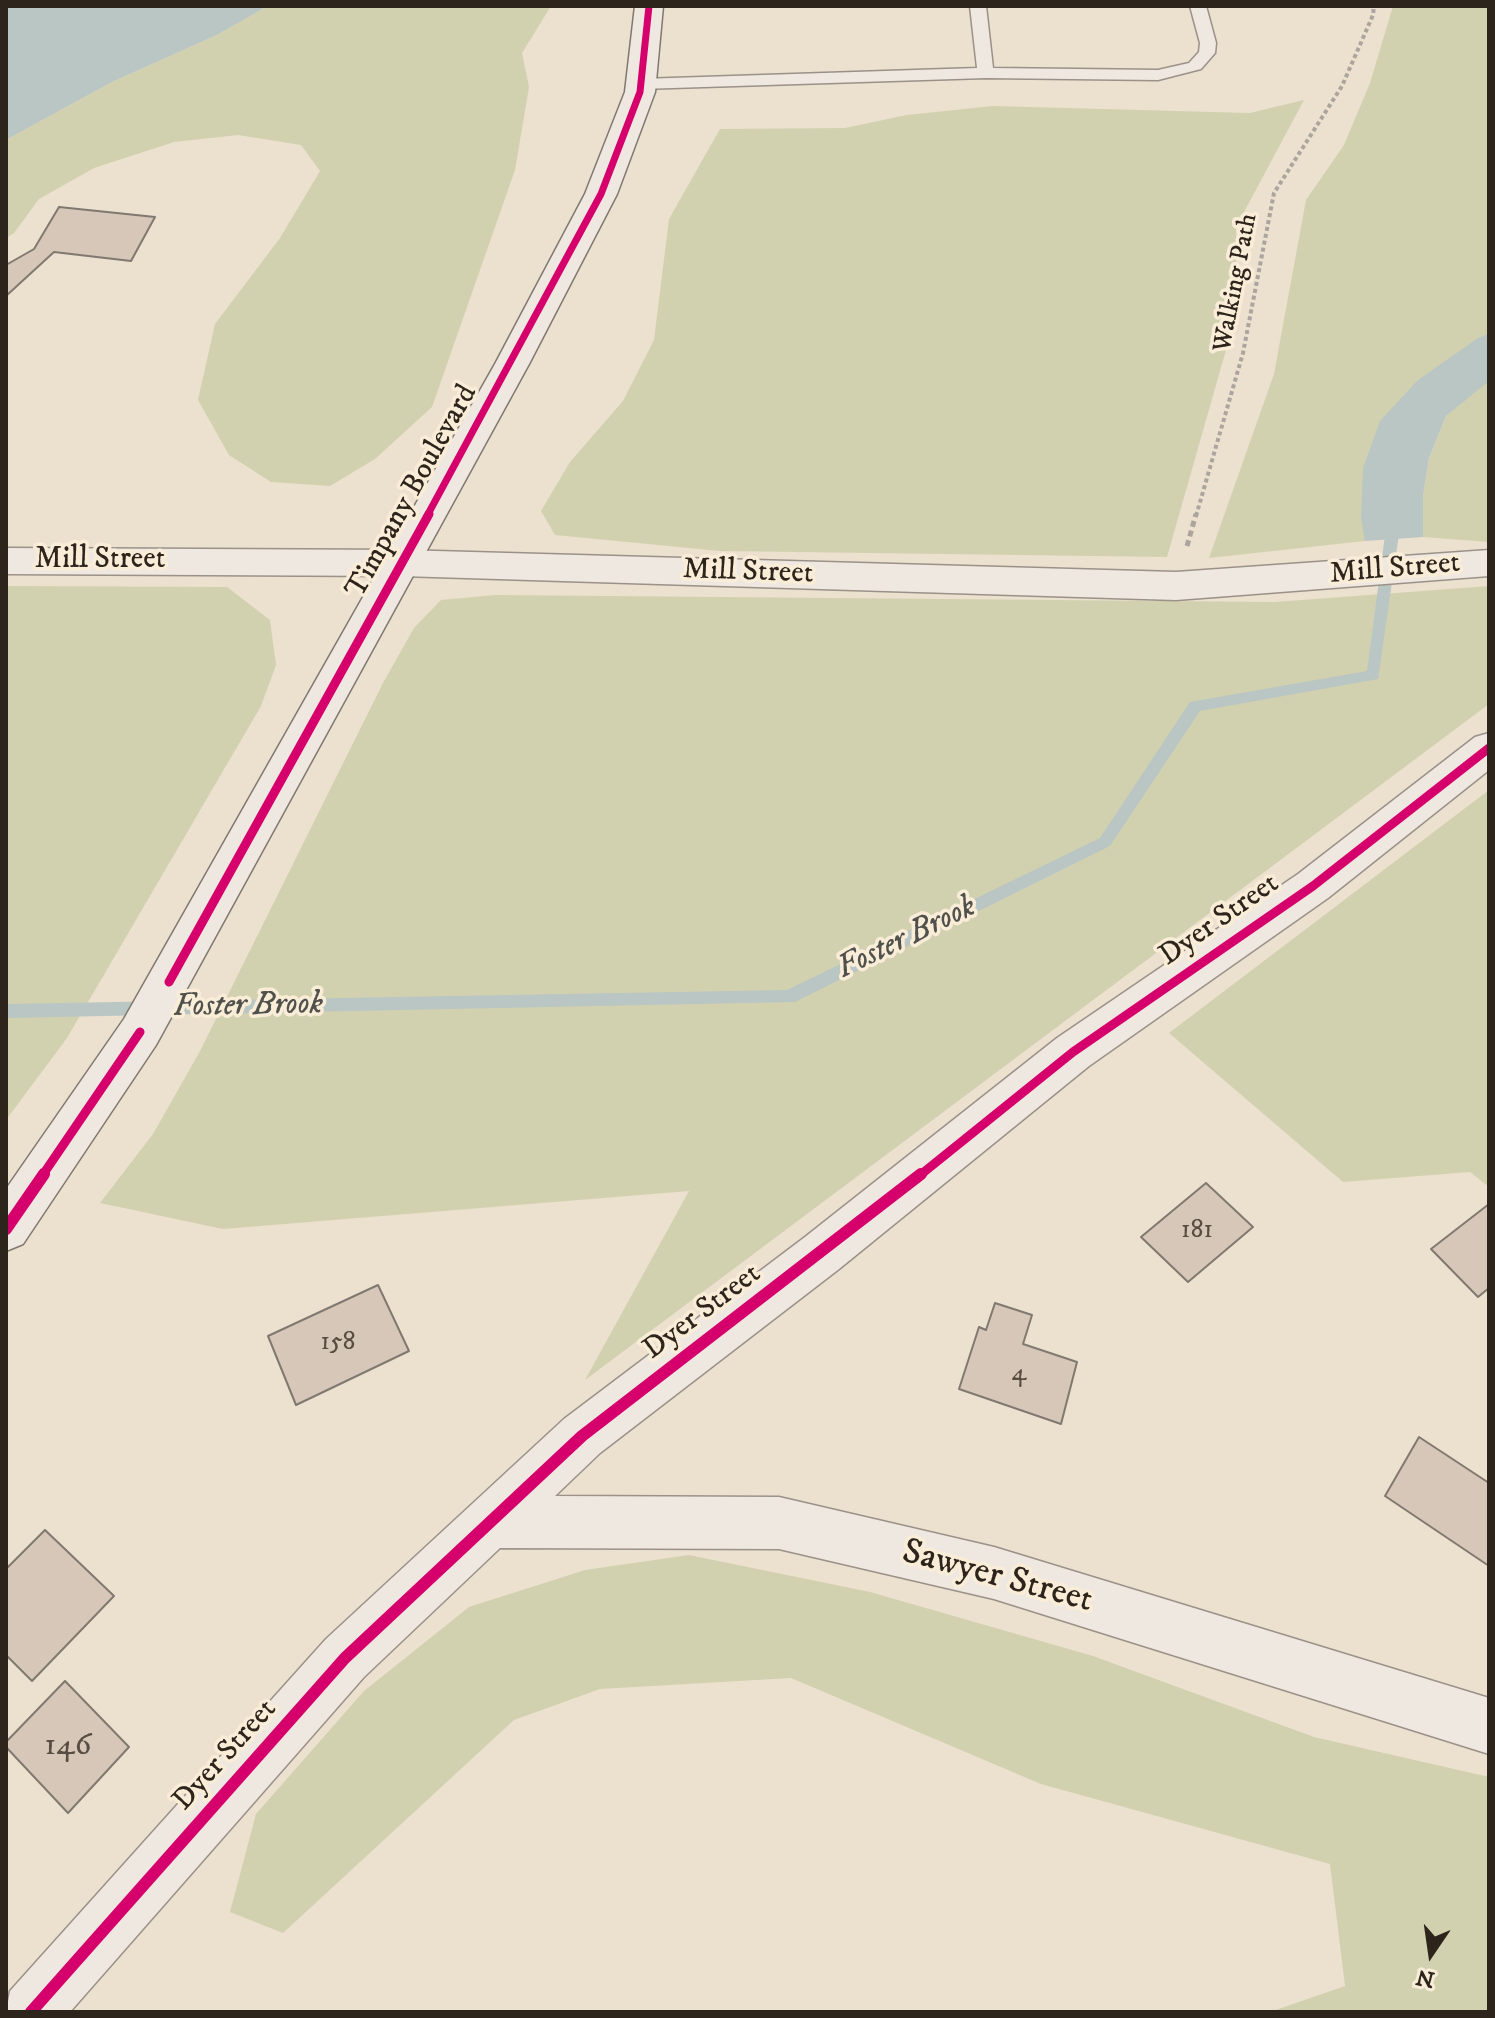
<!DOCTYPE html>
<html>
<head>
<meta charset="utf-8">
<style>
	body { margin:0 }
	#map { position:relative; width:1495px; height:2018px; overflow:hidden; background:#ece0cf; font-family:"IM FELL DW Pica",serif }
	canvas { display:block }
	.frame { position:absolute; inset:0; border:8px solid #2d241b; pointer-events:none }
	.north { position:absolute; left:1391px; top:1914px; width:80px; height:80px; -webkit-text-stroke:6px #faedd8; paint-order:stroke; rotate:193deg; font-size:22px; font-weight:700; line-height:32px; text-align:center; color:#2d241b }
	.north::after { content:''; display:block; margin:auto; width:28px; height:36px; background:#2d241b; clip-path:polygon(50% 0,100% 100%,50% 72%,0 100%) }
</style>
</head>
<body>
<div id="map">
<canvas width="1495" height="2018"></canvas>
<div class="frame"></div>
<div class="north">N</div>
</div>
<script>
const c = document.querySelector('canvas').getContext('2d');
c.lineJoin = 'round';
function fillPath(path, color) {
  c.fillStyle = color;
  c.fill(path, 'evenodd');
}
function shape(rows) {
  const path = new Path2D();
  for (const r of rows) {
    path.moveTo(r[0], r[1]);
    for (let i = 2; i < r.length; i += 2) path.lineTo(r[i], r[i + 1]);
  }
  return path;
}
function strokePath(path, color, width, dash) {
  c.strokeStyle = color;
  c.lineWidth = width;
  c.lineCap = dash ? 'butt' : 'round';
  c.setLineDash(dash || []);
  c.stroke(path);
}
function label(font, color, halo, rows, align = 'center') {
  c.font = font + ' "IM FELL DW Pica",serif';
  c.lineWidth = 7;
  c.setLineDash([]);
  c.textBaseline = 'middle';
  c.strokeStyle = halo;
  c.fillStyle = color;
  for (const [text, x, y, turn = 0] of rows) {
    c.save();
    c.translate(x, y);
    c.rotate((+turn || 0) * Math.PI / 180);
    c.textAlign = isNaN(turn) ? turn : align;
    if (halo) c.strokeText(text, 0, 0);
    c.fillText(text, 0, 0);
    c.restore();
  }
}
fillPath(shape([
	[268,6,551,6,522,53,529,87,515,170,432,407,375,459,330,486,271,482,229,455,198,400,215,324,280,238,320,171,301,145,238,135,174,142,94,168,39,199,14,233,6,238,6,140,112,82,217,35],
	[1393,6,1489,6,1489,542,1423,537,1423,496,1429,458,1446,416,1479,386,1434,403,1365,535,1365,541,1209,558,1274,374,1306,200,1344,145,1370,83],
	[1304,100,1236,227,1236,288,1228,343,1167,557,720,551,555,535,541,511,570,462,623,401,654,340,669,219,720,129,845,128,907,115,993,106,1250,113],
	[6,586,227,587,270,620,276,665,261,706,67,1038,6,1120],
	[1489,586,1489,704,585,1380,689,1191,223,1229,100,1203,153,1134,199,1053,383,683,414,628,441,600,496,595,1275,602],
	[1489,790,1489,1187,1470,1172,1343,1182,1169,1033],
	[689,1555,870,1592,1093,1656,1314,1737,1489,1777,1489,2012,1270,2012,1345,1986,1330,1864,1041,1784,791,1678,600,1689,514,1720,283,1933,230,1912,256,1814,364,1691,469,1607,585,1570]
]), '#d2d1af');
fillPath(shape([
	[6,6,268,6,217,35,112,82,6,140],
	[1489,334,1489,381,1446,416,1429,458,1423,496,1423,537,1365,541,1361,518,1363,468,1380,421,1418,380,1478,338]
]), '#b9c6c4');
fillPath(shape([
	[1394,515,1401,520,1378,679,1200,711,1110,846,795,1002,6,1018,6,1004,787,990,1100,838,1190,702,1367,671,1387,520,1394,515]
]), '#b9c6c4');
const building = shape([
	[59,207,155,217,131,261,54,252,6,296,6,265,34,249,59,207],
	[1206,1183,1253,1227,1188,1282,1141,1237,1206,1183],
	[1489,1204,1489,1288,1478,1297,1431,1249,1489,1204],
	[378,1285,409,1351,296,1405,268,1336,378,1285],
	[995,1303,1032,1315,1023,1344,1077,1362,1061,1424,959,1389,979,1327,986,1330,995,1303],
	[1419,1437,1489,1483,1489,1566,1385,1496,1419,1437],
	[45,1530,114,1596,32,1681,6,1655,6,1569,45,1530],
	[65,1681,129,1747,68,1813,6,1747,6,1742,65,1681]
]);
fillPath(building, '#d7c7b8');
strokePath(building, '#80796f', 2);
const lane = shape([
	[970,6,986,6,993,68,1158,70,1189,63,1199,52,1200,43,1190,6,1206,6,1216,43,1215,53,1201,69,1158,80,986,78,641,89,633,84,641,79,977,68,970,6]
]);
const street = shape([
	[6,548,401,550,1176,572,1489,550,1489,576,1176,600,401,576,6,574,6,548],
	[1489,733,1489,770,1328,898,1089,1066,839,1269,600,1453,555,1496,779,1497,994,1547,1489,1698,1489,1754,994,1599,779,1549,500,1548,364,1677,70,2012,6,2012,10,1991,326,1639,564,1419,805,1237,1057,1038,1298,874,1475,737,1489,733]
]);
const secondary = shape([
	[635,6,663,6,655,92,617,194,529,364,156,1045,23,1244,6,1251,6,1189,124,1019,495,364,585,194,625,92,635,6]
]);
strokePath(lane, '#9a9288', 3);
strokePath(street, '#9a9288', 3);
strokePath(secondary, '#80796f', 3);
strokePath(shape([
	[1196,516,1243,353,1274,193,1342,86,1373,15,1374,6]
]), '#aba59e', 4, [4, 3]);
strokePath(shape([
	[1187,546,1196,514]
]), '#aba59e', 5, [6, 4]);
fillPath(lane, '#efe8e0');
fillPath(street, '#efe8e0');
fillPath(secondary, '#efe8e0');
strokePath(shape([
	[427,516,601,194,640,92,649,6]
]), '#d6006c', 7);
strokePath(shape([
	[169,982,429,514],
	[42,1176,140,1032],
	[919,1176,1073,1052,1313,886,1489,748]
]), '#d6006c', 9);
strokePath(shape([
	[6,1229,44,1174],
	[31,2012,345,1658,582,1436,921,1174]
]), '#d6006c', 12);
label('26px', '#2d241b', '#faedd8', [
	["Walking Path",1237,283,-79]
]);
label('26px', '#584d42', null, [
	["181",1197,1232],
	["158",338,1344],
	["4",1019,1375]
]);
label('30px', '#2d241b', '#faedd8', [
	["Timpany Boulevard",413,492,-61],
	["Mill Street",100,561],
	["Mill Street",1395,570,-5],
	["Mill Street",748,573,2],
	["Dyer Street",1220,921,-35],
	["Dyer Street",703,1313,-37],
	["Dyer Street",226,1756,-48]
]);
label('italic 32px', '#50514c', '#faedd8', [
	["Foster Brook",907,939,-26],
	["Foster Brook",248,1007,-1]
]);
label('32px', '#584d42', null, [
	["146",68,1747]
]);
label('36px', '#2d241b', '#faedd8', [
	["Sawyer Street",997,1578,15]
]);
</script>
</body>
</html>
